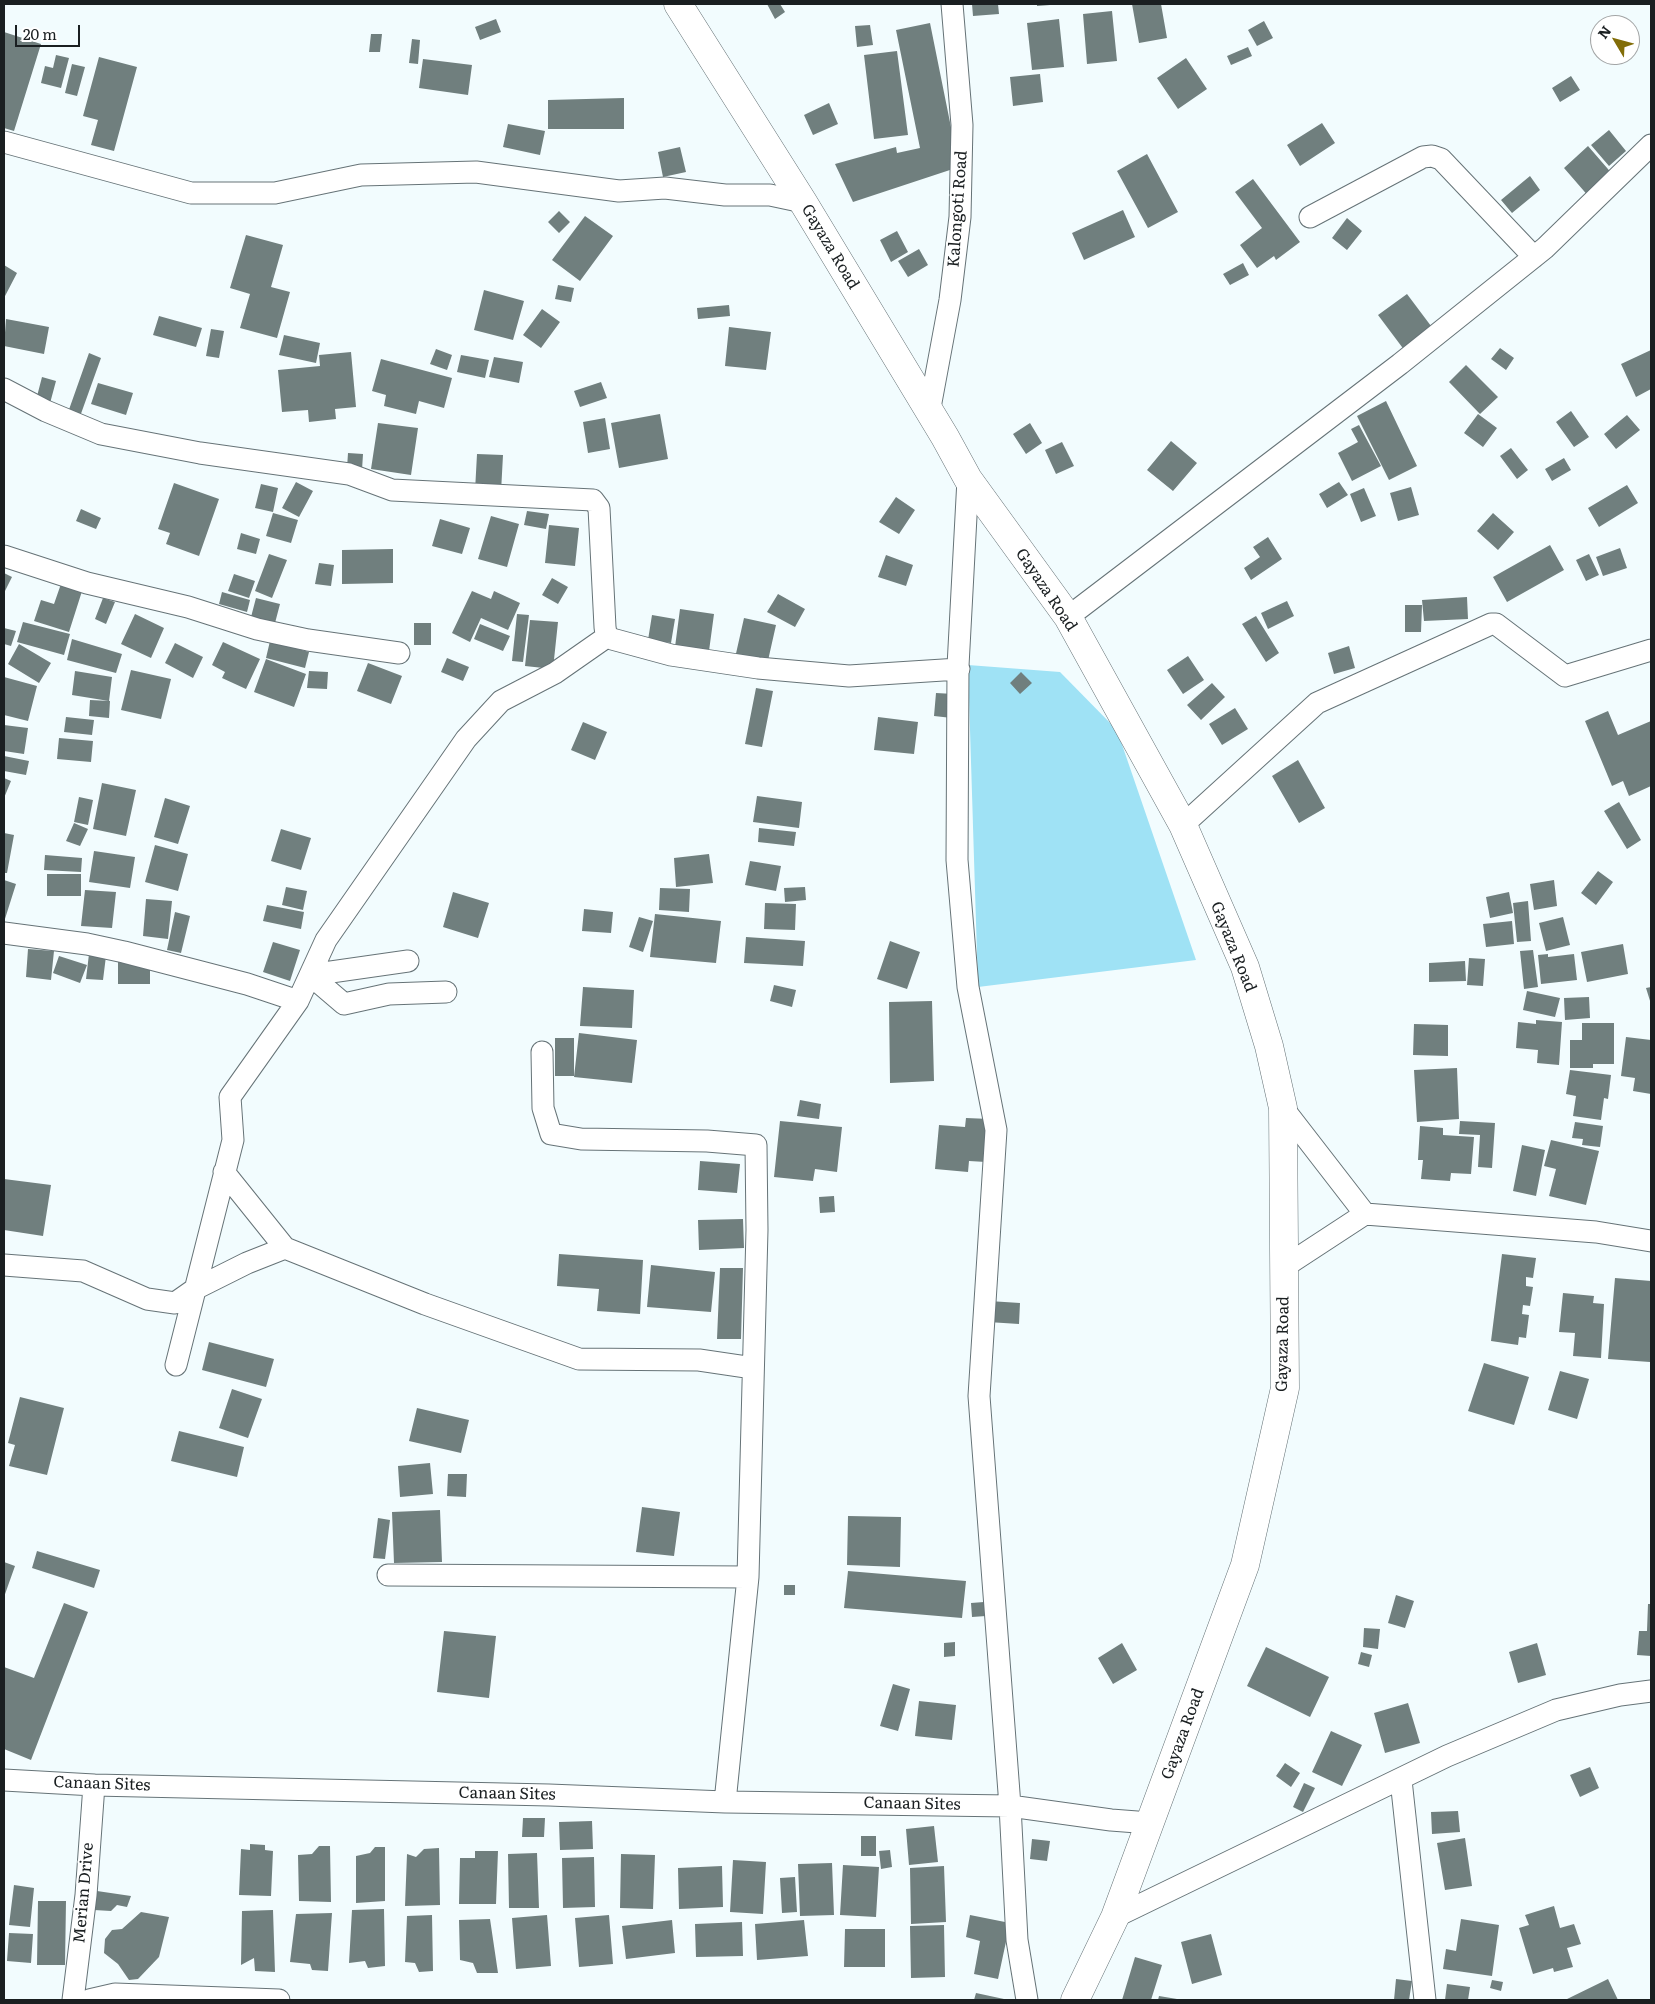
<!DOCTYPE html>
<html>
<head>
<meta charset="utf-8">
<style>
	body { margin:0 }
	#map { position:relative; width:1655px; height:2004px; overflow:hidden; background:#f2fcfe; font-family:Literata,serif }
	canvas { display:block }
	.frame { position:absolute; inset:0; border:5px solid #1a1f21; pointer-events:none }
	.north { position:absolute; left:1590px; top:15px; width:50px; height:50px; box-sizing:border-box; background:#fff; border:1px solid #a3a5a6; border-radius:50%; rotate:307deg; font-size:14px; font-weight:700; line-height:20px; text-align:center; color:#1a1f21 }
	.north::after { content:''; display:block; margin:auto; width:18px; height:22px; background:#826d08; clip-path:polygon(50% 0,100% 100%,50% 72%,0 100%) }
	.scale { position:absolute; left:15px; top:25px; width:65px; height:22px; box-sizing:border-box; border:2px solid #1a1f21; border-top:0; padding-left:6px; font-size:15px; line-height:18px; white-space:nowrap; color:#1a1f21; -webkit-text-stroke:4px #fff; paint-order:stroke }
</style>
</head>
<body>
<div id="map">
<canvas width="1655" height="2004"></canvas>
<div class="frame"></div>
<div class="north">N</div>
<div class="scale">20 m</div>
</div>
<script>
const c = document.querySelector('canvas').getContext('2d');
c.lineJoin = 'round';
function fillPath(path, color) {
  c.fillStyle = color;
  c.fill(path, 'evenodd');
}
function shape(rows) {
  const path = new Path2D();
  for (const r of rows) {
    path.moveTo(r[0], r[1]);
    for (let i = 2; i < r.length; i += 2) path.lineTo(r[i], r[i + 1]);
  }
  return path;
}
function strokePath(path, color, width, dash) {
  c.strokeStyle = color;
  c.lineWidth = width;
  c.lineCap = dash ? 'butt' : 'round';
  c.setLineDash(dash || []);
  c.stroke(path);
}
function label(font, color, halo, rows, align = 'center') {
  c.font = font + ' Literata,serif';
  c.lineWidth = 4;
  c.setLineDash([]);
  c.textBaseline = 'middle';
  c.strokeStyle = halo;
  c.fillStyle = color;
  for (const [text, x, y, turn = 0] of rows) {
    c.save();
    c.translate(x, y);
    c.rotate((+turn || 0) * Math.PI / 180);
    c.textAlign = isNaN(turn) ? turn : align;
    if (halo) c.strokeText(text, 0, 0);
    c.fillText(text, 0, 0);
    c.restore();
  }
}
fillPath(shape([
	[968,665,1060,672,1117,730,1196,960,978,987]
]), '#9fe2f5');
fillPath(shape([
	[767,4,780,4,785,12,775,19],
	[972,4,998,4,999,14,973,16],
	[1037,4,1050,4,1050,5,1037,6],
	[1132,4,1161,4,1167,38,1139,43],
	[1112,11,1117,61,1087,64,1083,14],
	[496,19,501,32,480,40,475,27],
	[1059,19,1064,67,1032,70,1027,23],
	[1264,21,1273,38,1257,46,1248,30],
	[930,23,959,167,853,202,835,164,896,147,897,153,920,148,896,30],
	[870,25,873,45,857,47,855,26],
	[4,32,41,44,14,131,4,128],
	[371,34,382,34,380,52,369,52],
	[412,39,420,40,418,64,409,63],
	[1248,47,1252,56,1231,65,1227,56],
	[897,51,908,135,874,139,864,55],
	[56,55,69,58,61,88,41,83,45,66,53,68],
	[99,57,137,67,114,151,91,145,98,120,83,116],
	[1186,58,1207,89,1178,109,1157,78],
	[423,59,472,65,468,95,419,88],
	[72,64,85,67,77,96,65,93],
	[1040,74,1043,102,1013,106,1010,77],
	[1571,76,1580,90,1560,102,1552,88],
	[624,98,624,129,548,129,548,100],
	[829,103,838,124,813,135,804,115],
	[1322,123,1335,143,1300,166,1287,145],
	[508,124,545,131,540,155,503,147],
	[1609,130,1626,151,1609,166,1591,145],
	[1588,146,1614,176,1590,198,1564,168],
	[680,147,686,172,663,177,658,152],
	[1147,154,1178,212,1148,228,1117,171],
	[1530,176,1540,190,1512,213,1501,200],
	[1253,179,1300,242,1276,260,1274,256,1257,268,1240,245,1262,228,1235,192],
	[1123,210,1135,237,1084,260,1072,233],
	[559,211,570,222,559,233,548,222],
	[585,216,613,236,580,281,552,260],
	[1347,218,1362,231,1347,250,1332,238],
	[897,231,908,252,891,262,880,240],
	[246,235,283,245,271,287,290,292,277,338,240,328,250,294,230,288],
	[919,249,928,265,908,277,898,261],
	[1243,263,1249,275,1230,285,1223,274],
	[4,265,17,273,4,298],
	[558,285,574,288,571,302,555,299],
	[484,290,524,301,513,340,474,330],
	[1407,294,1434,330,1405,351,1378,315],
	[729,305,730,316,698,319,697,308],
	[542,309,560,322,541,348,523,335],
	[159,316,202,328,196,347,153,335],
	[6,319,49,327,44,354,4,346],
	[729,327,771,332,766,370,725,366],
	[211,329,224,331,219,358,206,356],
	[284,335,320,343,316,363,279,355],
	[1500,348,1514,358,1506,370,1491,359],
	[436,349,452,355,447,370,430,364],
	[1651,350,1651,389,1636,397,1621,364],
	[351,352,356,407,335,409,336,419,309,422,308,410,282,412,278,370,320,366,319,355],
	[89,353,101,358,78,422,66,418],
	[461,355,489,360,485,378,457,372],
	[494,357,523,362,519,383,489,377],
	[381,359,452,378,444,408,419,401,416,414,384,406,386,395,372,391],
	[1466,365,1498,397,1480,414,1449,382],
	[42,377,56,381,49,407,35,404],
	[601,382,607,398,580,407,574,391],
	[98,383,133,393,126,415,91,404],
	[1386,401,1417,466,1389,480,1357,416],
	[1571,411,1589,437,1574,447,1556,422],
	[660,414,668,459,619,468,611,423],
	[1478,414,1497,428,1483,447,1464,433],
	[1627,415,1640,430,1616,449,1604,434],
	[605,418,610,449,588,453,583,422],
	[378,423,418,428,411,475,371,469],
	[1030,423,1042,443,1026,454,1013,434],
	[1359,425,1381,466,1352,481,1338,453,1358,442,1351,429],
	[1171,441,1197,463,1173,491,1147,470],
	[1062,442,1074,466,1056,474,1045,450],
	[1511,448,1528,470,1517,479,1500,456],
	[348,453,363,454,362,470,347,468],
	[477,454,503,455,501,492,475,491],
	[1564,458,1571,470,1552,481,1545,469],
	[296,482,313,491,299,517,282,508],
	[1339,482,1348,495,1327,508,1319,494],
	[174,483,219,499,199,556,166,544,170,533,158,529],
	[261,484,278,488,273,512,255,508],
	[1627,485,1638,503,1599,527,1588,508],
	[1411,487,1419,515,1398,521,1390,493],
	[1364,488,1376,516,1361,522,1350,494],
	[896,497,915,510,899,534,879,522],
	[81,509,101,518,96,529,76,521],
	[527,511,549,514,546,529,524,525],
	[273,513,298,520,291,543,266,536],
	[1493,513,1514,532,1498,550,1477,531],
	[491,516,519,524,507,567,478,559],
	[440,519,470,528,462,554,432,546],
	[549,525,579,528,575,566,545,563],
	[241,533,260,539,256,554,237,549],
	[1268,537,1282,559,1251,580,1244,568,1260,557,1253,547],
	[1550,545,1564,570,1507,602,1493,577],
	[1620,548,1627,568,1603,576,1596,557],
	[393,549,393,583,342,584,342,550],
	[269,554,287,560,272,598,255,591],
	[1589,554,1599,575,1586,581,1576,560],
	[886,555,913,565,906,586,878,577],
	[319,563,334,565,331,586,315,584],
	[4,573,12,577,4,593],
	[234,574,255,581,249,598,228,591],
	[552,578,568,587,558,604,542,595],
	[62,581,83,588,69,632,34,621,41,600,54,604],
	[472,591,491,599,494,591,520,603,508,630,481,618,470,642,452,633],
	[222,592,250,600,247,612,219,604],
	[778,594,805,609,795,627,767,612],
	[1467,597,1468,619,1424,621,1422,600],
	[103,598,115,602,106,624,95,619],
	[256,598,280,604,275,623,251,617],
	[1287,601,1294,616,1268,629,1261,613],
	[1405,605,1422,605,1421,632,1405,632],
	[680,609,714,614,709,651,675,647],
	[135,614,164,628,151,658,121,644],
	[517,614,529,615,523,662,512,661],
	[652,615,675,619,671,643,648,640],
	[1256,616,1279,653,1266,662,1242,624],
	[744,618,776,625,767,665,735,658],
	[530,620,558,622,553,669,525,666],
	[23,622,70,634,64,655,17,642],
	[414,623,431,623,431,645,414,645],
	[480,624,510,636,503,651,474,639],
	[4,628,16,631,11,646,4,644],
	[72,639,122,654,116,673,67,660],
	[270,641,309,652,305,668,266,658],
	[223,642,260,659,246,689,222,678,225,672,212,665],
	[175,643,203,657,193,678,165,663],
	[19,644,51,663,39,683,8,664],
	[1349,646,1355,668,1334,674,1328,653],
	[1188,656,1204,680,1183,694,1167,670],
	[447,658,469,667,463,681,441,672],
	[266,659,306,674,294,707,254,692],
	[368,663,402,676,391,704,357,691],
	[131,670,171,679,161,719,121,710],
	[75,671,112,677,109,701,72,695],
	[309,671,328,672,327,689,307,688],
	[1021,672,1032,683,1020,694,1010,683],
	[4,677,37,686,28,721,4,715],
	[1212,683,1225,697,1201,720,1187,705],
	[756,688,773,691,762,747,745,744],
	[936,693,954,694,952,718,934,716],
	[90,700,110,701,109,718,89,716],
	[1235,708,1248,729,1222,745,1209,724],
	[1608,711,1618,735,1651,721,1651,786,1629,796,1623,781,1612,786,1585,721],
	[66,717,94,720,92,735,64,732],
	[878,717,918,722,914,754,874,750],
	[583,722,607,732,595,760,571,750],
	[4,725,28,728,24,754,4,751],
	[59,738,93,741,91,762,57,759],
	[4,756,29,761,26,775,4,771],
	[1298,760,1325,808,1299,823,1272,776],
	[4,778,11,781,4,798],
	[102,783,136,790,126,836,93,829],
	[757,796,802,802,799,828,753,822],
	[79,797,93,800,88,825,74,822],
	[165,798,190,806,178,844,154,837],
	[1619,802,1641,840,1627,849,1604,811],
	[74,823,88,829,80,846,66,841],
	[759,828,796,832,794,846,758,842],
	[281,829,311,838,301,870,271,861],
	[4,833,14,835,7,873,4,873],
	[155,845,188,854,178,891,145,882],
	[94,851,135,857,130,888,89,882],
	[709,854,713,883,676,887,674,858],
	[45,855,82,858,81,872,44,870],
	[750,861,781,866,776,891,745,885],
	[1598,871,1613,882,1596,905,1581,893],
	[47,874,81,874,81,896,47,896],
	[4,880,16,884,4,922],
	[1554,880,1557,906,1534,910,1530,884],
	[286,887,307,891,303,910,282,905],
	[805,887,806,900,785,902,784,888],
	[660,888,690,889,689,912,659,910],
	[85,890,116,892,112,928,81,926],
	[453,892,489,903,478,938,443,927],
	[1509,892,1513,913,1490,918,1486,897],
	[146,899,172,901,168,939,143,936],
	[1528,901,1531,941,1517,942,1513,903],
	[765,903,796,904,795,930,764,929],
	[267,905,304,912,301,929,263,921],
	[584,909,613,912,611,933,582,931],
	[175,912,190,916,181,953,167,950],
	[655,914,721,921,716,963,650,957],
	[639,917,653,921,643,952,629,947],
	[1563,917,1570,945,1546,951,1539,923],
	[1512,921,1514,944,1486,947,1483,924],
	[746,937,805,941,803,966,744,963],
	[890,941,920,952,907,989,877,979],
	[273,942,300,950,290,981,263,972],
	[1623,944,1628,974,1587,982,1581,952],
	[28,949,54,951,51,980,26,977],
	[1533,950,1538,987,1524,989,1520,951],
	[89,954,106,956,103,980,86,979],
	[1548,954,1548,957,1574,954,1577,980,1541,984,1538,955],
	[59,956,87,965,80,983,53,973],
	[1469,958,1485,959,1483,986,1467,985],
	[150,960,150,984,118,984,118,961],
	[1465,961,1466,981,1429,982,1429,963],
	[774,985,796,990,792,1007,770,1001],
	[583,987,634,990,632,1028,580,1026],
	[1651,987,1651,1004,1646,988],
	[1527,991,1560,998,1555,1017,1523,1010],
	[1589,997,1590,1018,1565,1020,1564,998],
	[932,1001,934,1081,890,1083,889,1002],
	[1536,1020,1562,1022,1559,1065,1537,1063,1538,1050,1516,1048,1518,1022,1536,1024],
	[1582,1023,1614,1023,1614,1064,1593,1064,1593,1068,1570,1068,1570,1040,1582,1040],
	[1414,1024,1448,1025,1448,1056,1413,1055],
	[579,1033,637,1040,632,1083,574,1077],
	[1626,1037,1651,1040,1651,1094,1633,1091,1635,1078,1621,1076],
	[555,1038,574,1038,574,1076,555,1076],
	[1457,1068,1459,1119,1417,1122,1414,1070],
	[1570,1070,1611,1075,1608,1099,1604,1098,1601,1120,1573,1116,1576,1096,1566,1094],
	[800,1100,821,1104,819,1119,797,1116],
	[966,1118,990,1119,986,1162,969,1161,968,1172,935,1169,939,1125,965,1127],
	[780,1121,842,1127,837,1172,815,1169,813,1181,774,1177],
	[1460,1121,1495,1123,1492,1168,1478,1167,1480,1135,1459,1134],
	[1575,1122,1603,1126,1600,1147,1582,1145,1583,1139,1572,1138],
	[1420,1126,1443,1128,1443,1135,1474,1137,1471,1174,1451,1173,1450,1181,1421,1179,1423,1160,1418,1160],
	[1551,1140,1599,1151,1586,1205,1549,1196,1556,1169,1544,1166],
	[1522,1145,1545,1150,1536,1196,1513,1191],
	[700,1161,740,1164,737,1193,698,1190],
	[4,1179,51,1185,43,1236,4,1230],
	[834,1196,835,1212,820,1213,819,1197],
	[743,1219,744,1248,699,1250,698,1220],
	[559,1254,643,1260,640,1314,597,1311,599,1289,557,1286],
	[1502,1254,1536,1258,1533,1278,1526,1277,1526,1286,1533,1287,1530,1306,1523,1305,1522,1314,1529,1315,1526,1338,1519,1337,1518,1345,1491,1341],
	[651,1265,715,1272,711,1312,647,1307],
	[720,1268,743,1268,741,1339,717,1339],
	[1615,1278,1651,1281,1650,1362,1608,1359],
	[1563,1293,1594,1296,1593,1303,1604,1304,1601,1358,1573,1356,1575,1333,1559,1332],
	[989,1301,1020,1303,1019,1324,988,1322],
	[209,1342,274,1359,266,1387,202,1370],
	[1484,1363,1529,1377,1514,1425,1468,1411],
	[1560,1371,1589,1379,1577,1419,1548,1410],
	[232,1389,262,1399,248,1438,219,1428],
	[20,1397,64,1408,47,1475,9,1466,15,1445,8,1443],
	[417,1408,469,1420,461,1453,409,1441],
	[179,1431,244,1447,237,1477,171,1461],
	[430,1463,433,1494,400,1497,398,1466],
	[448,1474,467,1474,466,1497,447,1496],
	[642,1507,680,1512,674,1556,636,1552],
	[440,1510,442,1562,394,1563,392,1512],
	[848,1516,901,1517,900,1567,847,1565],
	[378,1518,390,1520,385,1559,373,1558],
	[37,1551,100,1570,94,1588,32,1568],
	[4,1562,15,1566,4,1597],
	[848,1571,966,1581,962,1618,844,1608],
	[784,1585,795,1585,795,1595,784,1595],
	[1396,1595,1414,1601,1405,1628,1388,1623],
	[984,1602,986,1616,972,1617,971,1603],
	[64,1603,88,1612,31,1760,4,1749,4,1667,34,1678],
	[1648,1604,1651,1604,1651,1656,1637,1655,1639,1631,1647,1631],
	[1364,1628,1380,1629,1378,1649,1363,1647],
	[444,1631,496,1636,489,1698,437,1692],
	[955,1642,955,1656,944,1657,944,1643],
	[1122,1643,1137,1670,1113,1684,1098,1658],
	[1537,1643,1546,1675,1518,1683,1509,1652],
	[1266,1647,1329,1677,1310,1717,1247,1686],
	[1361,1652,1372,1655,1369,1667,1358,1664],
	[893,1684,910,1689,898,1731,880,1726],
	[919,1701,956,1705,952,1740,915,1736],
	[1408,1703,1420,1743,1385,1753,1374,1713],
	[1331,1731,1362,1745,1342,1786,1312,1772],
	[1285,1763,1300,1773,1291,1787,1276,1776],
	[1590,1767,1599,1788,1580,1797,1570,1775],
	[1304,1783,1315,1788,1303,1812,1293,1807],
	[1458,1811,1460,1832,1432,1834,1431,1812],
	[523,1818,545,1818,544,1837,522,1837],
	[592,1821,593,1849,560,1850,559,1822],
	[934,1826,938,1862,909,1865,906,1829],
	[861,1836,876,1836,876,1856,861,1856],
	[1465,1838,1472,1886,1445,1890,1437,1843],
	[1032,1839,1050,1841,1047,1861,1030,1859],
	[250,1844,265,1845,265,1850,273,1851,271,1896,239,1895,241,1849,250,1850],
	[319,1846,330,1846,331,1902,299,1901,298,1855,312,1854],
	[375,1847,385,1847,385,1901,356,1903,356,1856,370,1853],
	[439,1848,440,1905,405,1906,407,1854,416,1857,424,1849],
	[890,1850,892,1867,881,1869,879,1851],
	[475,1851,498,1851,496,1904,459,1904,460,1858,475,1858],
	[537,1853,539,1908,509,1908,508,1854],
	[621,1854,655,1855,653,1909,620,1908],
	[594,1857,595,1907,563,1908,562,1858],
	[733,1860,766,1862,763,1914,730,1912],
	[832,1863,834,1915,800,1916,798,1864],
	[843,1865,879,1867,876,1917,840,1915],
	[722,1866,723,1907,679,1909,678,1868],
	[944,1866,946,1922,911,1924,910,1868],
	[795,1877,797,1912,782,1913,780,1878],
	[14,1885,34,1888,30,1927,9,1925],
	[97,1891,131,1896,127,1907,117,1905,111,1911,94,1910],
	[38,1901,66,1901,65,1965,37,1965],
	[1554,1906,1560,1928,1574,1924,1581,1944,1567,1948,1573,1967,1554,1972,1553,1968,1533,1974,1519,1928,1529,1925,1525,1915],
	[384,1909,385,1966,368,1968,365,1961,349,1963,352,1910],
	[273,1910,275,1972,255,1971,254,1958,241,1965,242,1911],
	[141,1912,169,1917,159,1957,138,1979,129,1980,118,1964,104,1953,105,1939,112,1930,122,1929],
	[332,1913,328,1971,312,1970,310,1964,290,1962,296,1914],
	[432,1915,433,1971,419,1972,415,1963,405,1962,407,1916],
	[547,1915,551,1966,516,1969,512,1918],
	[609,1915,613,1964,579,1967,575,1918],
	[970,1915,1010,1923,998,1979,974,1974,980,1941,966,1937],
	[490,1919,498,1973,477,1973,473,1963,460,1960,459,1920],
	[1461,1919,1499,1925,1492,1976,1443,1969,1446,1949,1456,1951],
	[672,1920,675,1953,626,1959,622,1926],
	[804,1920,808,1956,757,1960,755,1924],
	[742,1922,743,1956,696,1957,695,1924],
	[944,1925,945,1977,911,1978,910,1926],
	[845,1929,885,1929,885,1967,844,1967],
	[9,1933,33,1934,31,1963,7,1961],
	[1211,1934,1222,1975,1192,1984,1181,1942],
	[1135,1957,1162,1965,1151,2000,1122,2000],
	[1396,1979,1412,1981,1409,2000,1394,2000],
	[1608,1979,1618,2000,1565,2000],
	[1492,1980,1503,1982,1501,1991,1490,1988],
	[1447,1984,1470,1987,1468,2000,1445,2000],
	[976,1993,1004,1999,1004,2000,974,2000],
	[1159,1996,1177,1999,1177,2000,1158,2000]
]), '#707f7e');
const minor = shape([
	[4,142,191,193,275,193,361,175,476,172,619,191,665,188,725,195,770,195,803,202],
	[1310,217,1423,157,1432,156,1441,159,1534,257],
	[4,389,46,411,101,434,200,453,349,474,392,490,593,500,599,508,605,627,606,634,612,639,671,655,758,668,849,676,959,669],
	[929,413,950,300,960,217,962,125,952,4],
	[968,479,958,666,957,860,968,987,996,1130,979,1396,1010,1806,1017,1940,1027,2000],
	[4,556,87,583,188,607,257,629,308,640,399,653],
	[1068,617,1400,364,1545,248,1651,145],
	[1183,825,1317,703,1491,624,1496,624,1565,676,1651,650],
	[4,933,87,944,124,952,247,984,298,1001],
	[408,961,310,975,344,1004,389,994,446,992],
	[542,1052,543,1108,551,1134,581,1139,707,1141,756,1145,757,1230,748,1577,725,1802],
	[1283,1108,1365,1214],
	[224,1172,285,1248,425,1304,579,1359,699,1360,753,1368],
	[4,1265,83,1271,147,1299,175,1303,195,1289,247,1263,285,1248],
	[1284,1267,1365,1214,1596,1232,1651,1241],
	[176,1365,233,1140,230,1097,298,1001,326,940,466,739,501,701,555,673,608,636],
	[388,1575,748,1577],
	[4,1780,94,1785,549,1795,725,1802,1010,1806,1111,1820,1150,1823],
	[1401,1780,1425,2000],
	[1115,1917,1447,1756,1556,1710,1620,1695,1651,1691],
	[73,2000,86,1895,94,1785],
	[89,2000,115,1994,279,2000]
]);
const primary = shape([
	[678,4,803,202,945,437,968,479,1068,617,1183,825,1245,967,1269,1046,1283,1108,1285,1388,1245,1565,1115,1917,1075,2000]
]);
strokePath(minor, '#667377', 23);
strokePath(primary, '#667377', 29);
strokePath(minor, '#fff', 21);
strokePath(primary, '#fff', 28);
label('16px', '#1a1f21', '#fff', [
	["Kalongoti Road",958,209,-86],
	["Gayaza Road",830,247,59],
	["Gayaza Road",1046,590,56],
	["Gayaza Road",1233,947,68],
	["Gayaza Road",1283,1344,-89],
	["Gayaza Road",1183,1734,-70],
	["Canaan Sites",102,1784,2],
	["Canaan Sites",507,1794,1],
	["Canaan Sites",912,1804,1],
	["Merian Drive",84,1893,-85]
]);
</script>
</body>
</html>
